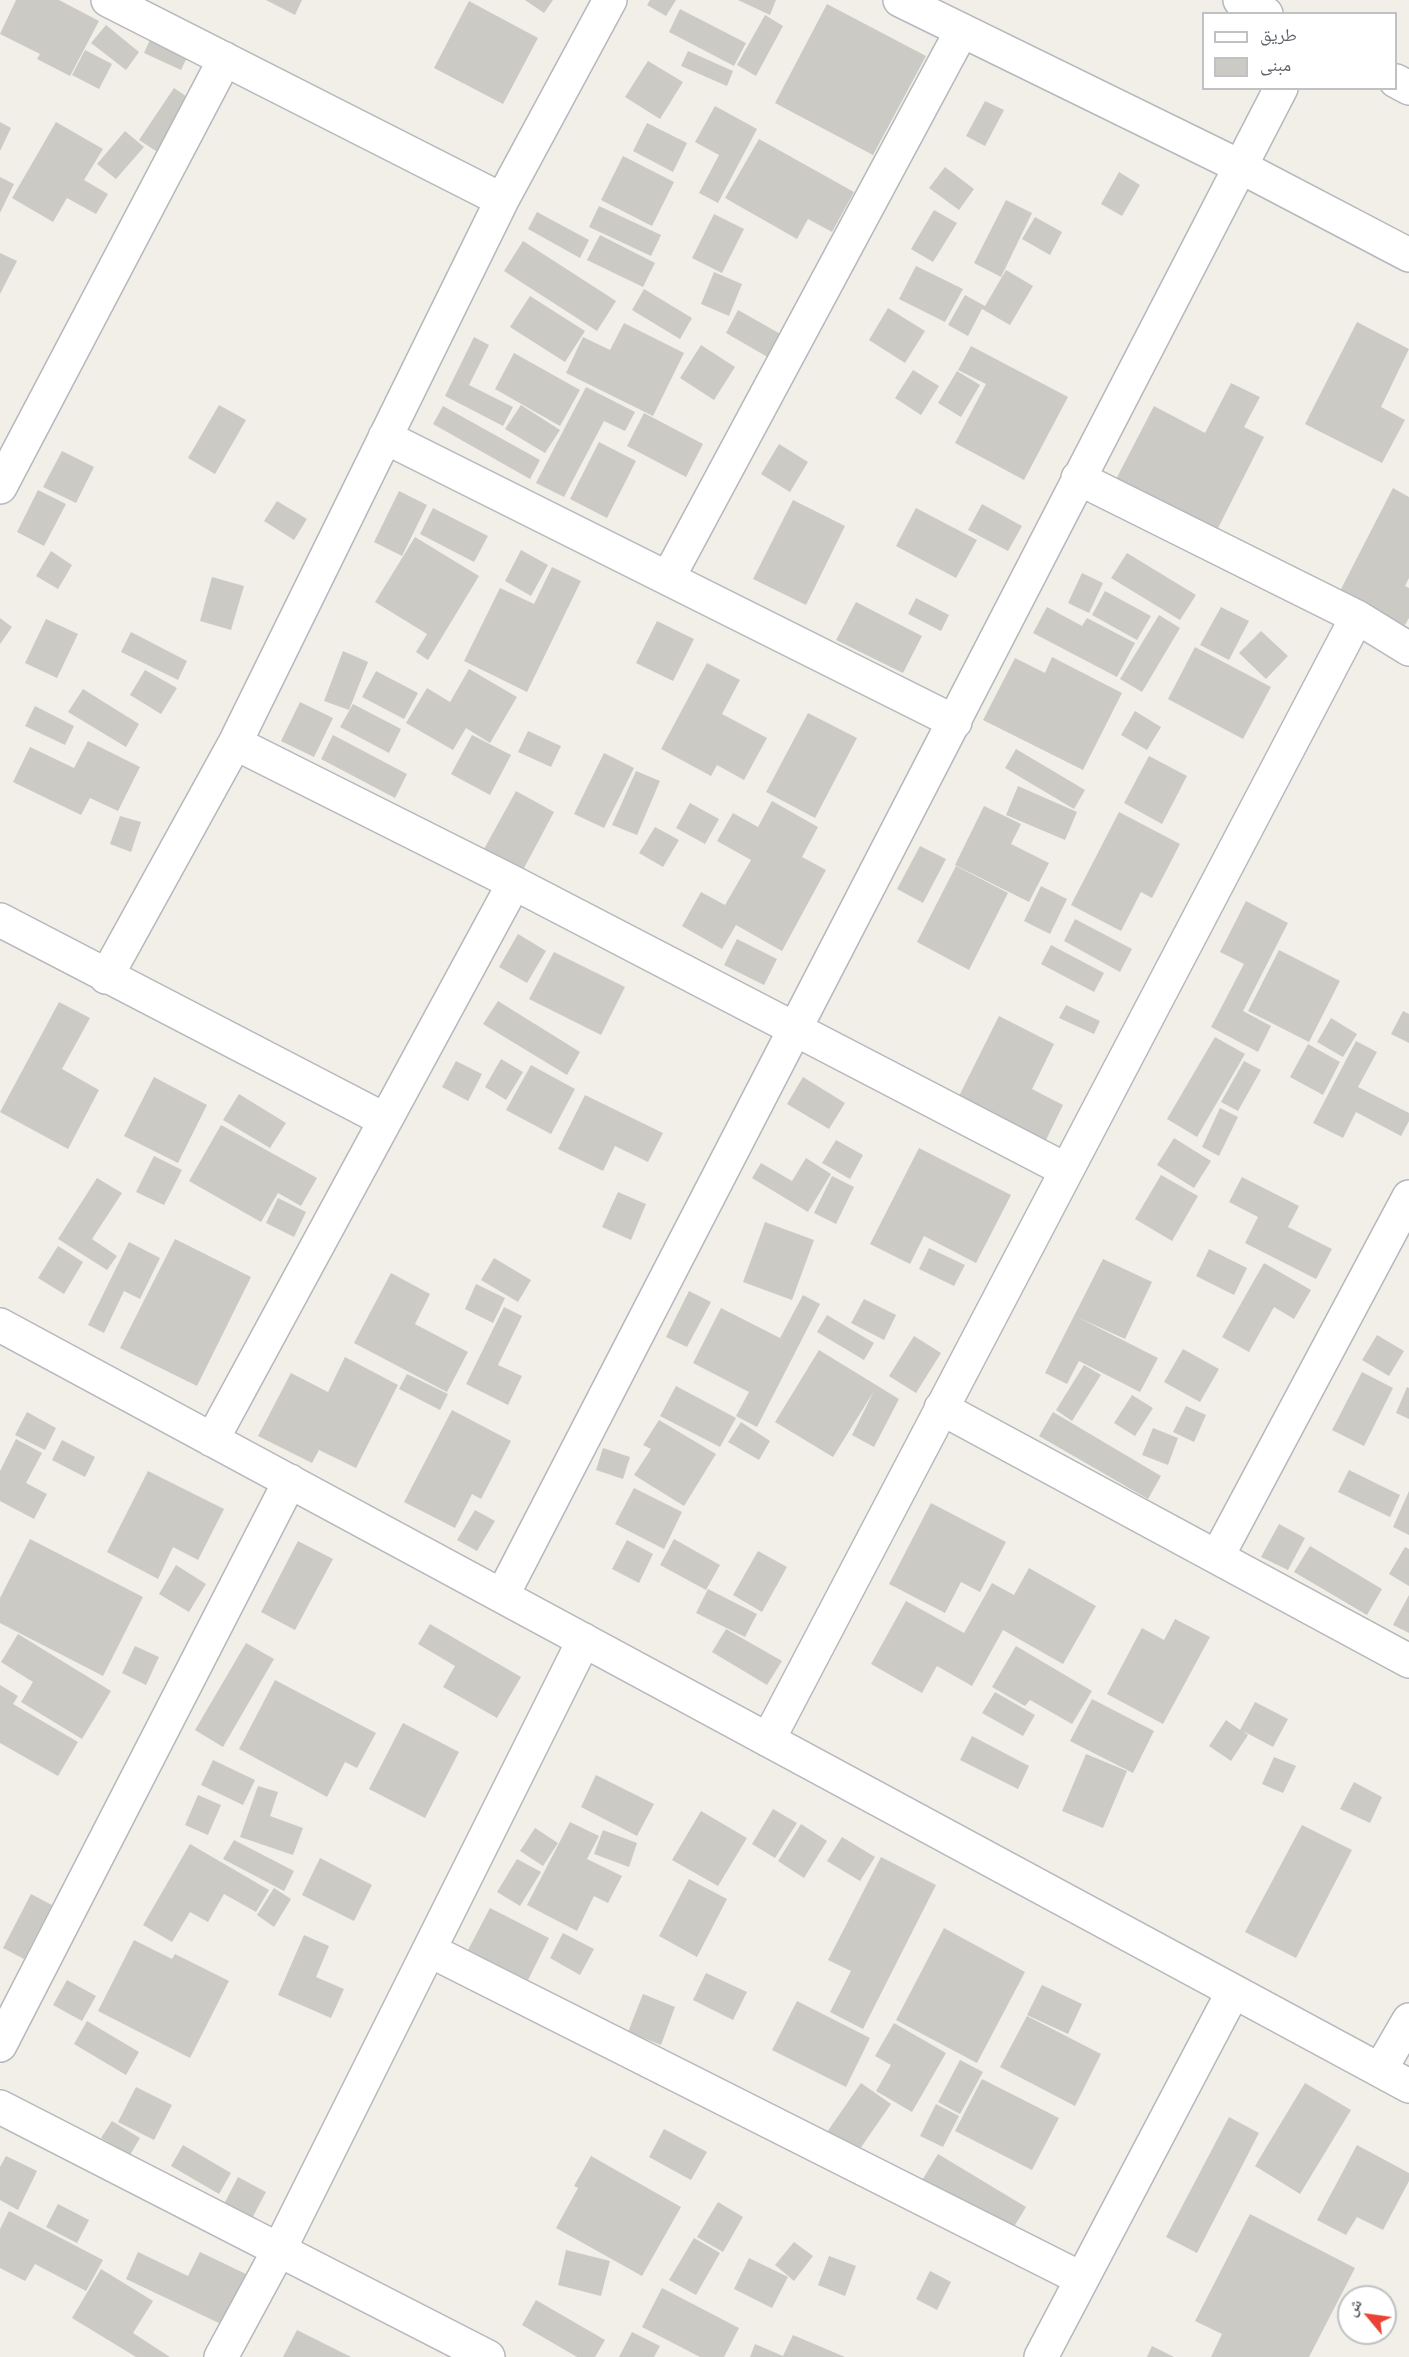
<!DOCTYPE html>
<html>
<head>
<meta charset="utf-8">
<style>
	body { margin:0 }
	#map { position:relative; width:1409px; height:2357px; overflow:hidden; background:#f1efe8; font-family:"Noto Sans","Noto Naskh Arabic",sans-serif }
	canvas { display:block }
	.legend { position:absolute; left:1202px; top:12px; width:195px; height:78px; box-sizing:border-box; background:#fff; border:2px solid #bfc1c3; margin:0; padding:8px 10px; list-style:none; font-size:18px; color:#5f6368 }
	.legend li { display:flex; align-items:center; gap:12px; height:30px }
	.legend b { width:30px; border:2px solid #bfc1c3 }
	.north { position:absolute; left:1337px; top:2285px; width:60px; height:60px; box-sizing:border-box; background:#fff; border:2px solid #bfc1c3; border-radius:50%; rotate:299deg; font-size:16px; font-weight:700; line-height:24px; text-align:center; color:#5f6368 }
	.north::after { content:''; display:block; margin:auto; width:21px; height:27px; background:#ea4335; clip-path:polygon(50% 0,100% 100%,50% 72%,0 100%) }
</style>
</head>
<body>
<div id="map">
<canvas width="1409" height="2357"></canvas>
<ul class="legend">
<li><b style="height:8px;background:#fff"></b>طريق</li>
<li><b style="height:16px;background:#cccac5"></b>مبنى</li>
</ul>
<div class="north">ش</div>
</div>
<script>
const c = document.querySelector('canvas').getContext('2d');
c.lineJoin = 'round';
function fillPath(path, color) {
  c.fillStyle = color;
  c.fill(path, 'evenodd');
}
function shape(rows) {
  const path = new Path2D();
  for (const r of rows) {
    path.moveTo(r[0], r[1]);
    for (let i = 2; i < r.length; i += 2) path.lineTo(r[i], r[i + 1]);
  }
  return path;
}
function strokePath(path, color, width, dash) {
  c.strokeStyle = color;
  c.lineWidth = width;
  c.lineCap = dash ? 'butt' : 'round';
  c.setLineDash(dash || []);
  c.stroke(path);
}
fillPath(shape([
	[16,0,59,0,99,21,70,76,37,59,40,54,0,34],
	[266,0,302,0,295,15],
	[525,0,553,0,544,13],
	[650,0,676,0,666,16,647,5],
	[738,0,776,0,770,15],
	[469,1,538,38,503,104,434,68],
	[827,4,926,56,873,155,775,103],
	[680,9,746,43,734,66,669,32],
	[765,15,783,26,756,76,737,65],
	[106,25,139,52,126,70,91,43],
	[153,33,190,51,181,70,144,53],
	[85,50,112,64,99,89,72,75],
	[688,51,733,71,727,86,681,66],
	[648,61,683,82,660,119,625,97],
	[174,88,196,103,162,155,139,140],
	[985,101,1004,110,985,146,966,136],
	[715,106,757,129,718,203,699,193,719,155,695,142],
	[0,122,11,128,0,151],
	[56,122,103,149,84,180,108,194,96,214,67,198,53,222,12,198],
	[647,123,687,143,673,172,633,151],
	[125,131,144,147,116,179,97,164],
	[759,139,854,192,832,232,808,219,797,239,725,198],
	[623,156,674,182,652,226,601,200],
	[945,167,974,189,959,210,929,188],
	[1119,172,1140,185,1122,216,1101,204],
	[0,177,14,184,0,213],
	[1006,200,1032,213,1001,277,974,263],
	[599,206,661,235,651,256,589,227],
	[934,210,957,223,933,262,911,249],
	[537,212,589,240,580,258,528,229],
	[714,214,744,229,722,273,692,258],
	[1035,217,1062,232,1050,255,1022,239],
	[600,235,655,263,643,287,587,260],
	[523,241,616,301,597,331,504,271],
	[0,253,17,261,0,294],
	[916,266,963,289,945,322,899,299],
	[1006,270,1033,286,1010,325,982,309,968,336,948,325,965,295,985,306],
	[714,272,742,284,729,316,701,304],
	[644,289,692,318,680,339,632,310],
	[530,296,585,331,565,362,510,327],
	[888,308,925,331,905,363,869,340],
	[738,310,784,336,771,359,726,333],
	[1357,322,1409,349,1381,407,1405,420,1382,463,1305,424],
	[624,323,684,353,653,416,566,373,583,337,610,350],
	[474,337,489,345,469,385,513,407,503,426,445,396],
	[701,345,735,367,714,400,680,378],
	[971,346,1068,397,1024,480,955,443,986,384,958,370],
	[514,353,580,390,560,426,495,389],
	[913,370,939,386,921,415,895,398],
	[957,371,980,385,961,417,938,403],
	[1231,383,1260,397,1244,427,1264,437,1213,538,1112,487,1154,406,1205,433],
	[586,387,635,412,625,431,604,421,564,497,536,483],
	[219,405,246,420,215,474,188,458],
	[521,405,560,430,545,453,505,429],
	[443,406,540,460,530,479,433,424],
	[644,413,703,444,686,477,627,446],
	[599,442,636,461,607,518,570,499],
	[779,444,808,462,790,492,761,474],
	[62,451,94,467,76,503,43,487],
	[1393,488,1409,497,1409,578,1405,586,1409,588,1409,618,1405,625,1340,591],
	[38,490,66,504,44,546,17,532],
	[399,491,427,505,402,556,374,542],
	[793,500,845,526,806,605,753,579],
	[277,501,307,519,294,540,264,521],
	[982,504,1022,526,1008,551,968,530],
	[433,508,488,536,474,562,420,534],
	[916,508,977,540,956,578,896,546],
	[415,537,479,576,428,660,416,652,427,634,375,602],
	[521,550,548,565,531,596,505,581],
	[51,551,72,565,58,589,36,576],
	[1127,553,1196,595,1180,620,1111,578],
	[552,567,581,581,527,692,464,661,500,588,534,604],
	[1082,573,1103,583,1089,613,1068,603],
	[212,577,244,586,231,630,200,621],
	[1105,591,1151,616,1137,640,1092,615],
	[916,598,949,615,941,631,908,614],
	[856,602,922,636,903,673,836,640],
	[1047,607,1082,626,1087,618,1135,643,1117,677,1033,633],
	[1221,607,1249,621,1229,660,1200,645],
	[1159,615,1180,628,1142,692,1120,679],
	[0,618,12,627,0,644],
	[46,619,78,634,57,678,25,663],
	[657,621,694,639,673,681,636,663],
	[1261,631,1288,656,1266,679,1239,653],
	[131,632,187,661,178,680,121,652],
	[1195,647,1271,687,1243,739,1168,699],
	[343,651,368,662,349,710,324,701],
	[1052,657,1122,693,1083,770,983,720,1015,658,1045,673],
	[707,663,740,680,722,714,767,738,744,780,717,765,711,776,661,749],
	[469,669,517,697,490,743,466,728,453,750,406,723,427,688,450,702],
	[145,670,177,688,161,714,130,695],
	[376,671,418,693,404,719,362,697],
	[83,689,139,724,126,747,68,712],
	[300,702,333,718,314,757,281,741],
	[353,704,401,729,389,753,340,727],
	[35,706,74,726,65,745,25,726],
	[1135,711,1161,727,1147,750,1121,735],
	[808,713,857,738,815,818,766,792],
	[528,731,561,746,551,767,518,752],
	[333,735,407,774,395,798,321,759],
	[472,735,511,755,490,795,451,774],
	[88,741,140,767,118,811,90,798,81,815,13,782,30,747,74,768],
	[1016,749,1085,790,1074,809,1005,768],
	[604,753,634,768,604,828,574,814],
	[1149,756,1187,776,1162,824,1124,803],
	[636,771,660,781,637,835,612,825],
	[1018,786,1077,812,1065,840,1006,815],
	[516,791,554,812,523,870,484,849],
	[772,801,818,827,802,857,826,870,782,951,736,925,722,949,682,926,701,892,725,905,751,860,717,841,733,813,758,827],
	[690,803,719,819,705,844,676,828],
	[984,806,1021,824,1011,844,1049,863,1029,902,955,865],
	[1119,812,1180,844,1152,898,1141,892,1121,931,1071,905],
	[120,816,141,822,131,852,110,844],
	[655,827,679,840,663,867,639,853],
	[920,846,946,859,923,903,897,889],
	[956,866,1008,893,969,970,917,942],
	[1041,886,1067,899,1050,934,1024,921],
	[1246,901,1288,923,1243,1011,1271,1026,1258,1052,1211,1027,1244,964,1220,952],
	[1075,919,1132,949,1120,972,1064,941],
	[518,934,546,951,527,983,499,967],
	[737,939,777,959,764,985,724,965],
	[1051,945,1104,973,1094,992,1041,964],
	[1279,950,1340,981,1309,1042,1248,1011],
	[554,952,625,987,601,1035,529,999],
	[498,1001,580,1052,567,1075,483,1024],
	[59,1002,90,1018,62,1069,99,1090,68,1149,0,1112],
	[1066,1005,1100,1021,1094,1034,1059,1018],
	[1403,1011,1409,1014,1409,1043,1391,1034],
	[999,1016,1054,1044,1032,1089,1063,1105,1045,1142,958,1098],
	[1331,1018,1357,1034,1343,1057,1317,1042],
	[1215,1037,1245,1054,1197,1137,1167,1119],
	[1356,1041,1377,1052,1358,1087,1409,1113,1409,1121,1401,1136,1356,1112,1343,1138,1313,1123],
	[1308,1044,1340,1062,1323,1095,1290,1077],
	[501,1059,523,1072,506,1100,485,1087],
	[456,1061,482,1074,468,1101,442,1087],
	[1244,1061,1261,1070,1238,1111,1221,1102],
	[531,1065,575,1089,551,1134,506,1110],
	[154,1077,207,1105,178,1163,124,1136],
	[803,1077,845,1103,829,1129,787,1104],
	[239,1094,286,1123,270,1148,223,1120],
	[585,1095,663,1133,648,1162,615,1146,603,1171,558,1149],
	[1220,1108,1238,1117,1219,1156,1202,1147],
	[221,1125,317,1178,301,1206,278,1193,261,1222,189,1181],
	[1174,1138,1211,1161,1194,1188,1157,1165],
	[836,1140,863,1155,850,1179,822,1163],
	[919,1148,1011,1195,976,1263,924,1236,910,1264,870,1244],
	[154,1156,182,1170,164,1205,136,1192],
	[806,1158,831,1174,808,1212,752,1178,761,1163,792,1181],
	[1161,1175,1198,1196,1172,1241,1135,1219],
	[832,1176,854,1187,836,1224,814,1213],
	[1242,1177,1299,1206,1288,1227,1332,1249,1316,1279,1245,1243,1258,1217,1229,1202],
	[97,1178,122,1193,92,1239,117,1256,107,1270,58,1239],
	[618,1192,646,1204,631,1240,602,1227],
	[278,1198,306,1212,294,1237,266,1223],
	[765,1222,814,1240,792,1300,743,1282],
	[175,1239,251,1277,197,1386,120,1348],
	[129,1242,160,1258,140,1299,124,1291,104,1333,88,1325],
	[58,1246,83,1262,64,1294,38,1278],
	[929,1248,965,1265,954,1286,919,1269],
	[1209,1249,1247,1268,1234,1295,1196,1276],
	[494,1258,531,1280,518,1302,481,1280],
	[1103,1259,1152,1282,1125,1339,1077,1317,1158,1358,1140,1392,1079,1361,1067,1384,1045,1373],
	[1264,1263,1311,1290,1294,1319,1274,1307,1249,1352,1222,1337],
	[391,1273,430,1294,415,1324,468,1352,447,1392,354,1343],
	[476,1284,505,1298,493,1323,465,1309],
	[689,1291,711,1302,687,1347,666,1337],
	[803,1295,820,1304,757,1427,736,1416,749,1392,693,1363,721,1308,780,1338],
	[864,1299,896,1315,884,1340,851,1323],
	[504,1307,522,1316,498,1365,522,1376,508,1405,466,1384],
	[827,1315,874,1343,864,1360,817,1332],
	[1377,1335,1404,1351,1389,1376,1362,1360],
	[914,1336,941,1353,916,1393,889,1376],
	[1183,1349,1219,1369,1200,1402,1164,1382],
	[819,1350,899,1399,874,1447,852,1435,874,1391,833,1457,775,1422],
	[345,1357,398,1385,356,1468,319,1450,312,1463,258,1436,291,1373,328,1392],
	[1084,1365,1101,1375,1072,1421,1056,1410],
	[1362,1372,1393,1388,1364,1446,1332,1430],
	[407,1374,448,1394,440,1410,399,1389],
	[676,1386,736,1418,720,1447,660,1416],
	[1407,1387,1409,1388,1409,1419,1396,1413],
	[1132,1395,1153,1408,1135,1436,1114,1423],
	[1186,1406,1206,1415,1194,1442,1173,1432],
	[452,1410,511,1441,481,1499,472,1494,455,1528,404,1502],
	[27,1412,56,1428,45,1450,15,1435],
	[1053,1412,1161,1476,1148,1499,1039,1436],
	[659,1420,716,1454,684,1506,634,1475,651,1449,643,1445],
	[741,1422,770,1441,759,1460,728,1442],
	[1153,1428,1178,1438,1168,1465,1142,1455],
	[16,1439,42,1453,26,1483,47,1494,34,1519,0,1501,0,1471],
	[62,1440,95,1457,85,1477,52,1460],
	[603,1448,630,1457,623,1479,596,1470],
	[1349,1470,1400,1495,1390,1517,1338,1492],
	[148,1471,224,1509,198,1560,173,1547,158,1579,107,1552],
	[634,1488,682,1512,664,1549,615,1524],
	[1409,1491,1409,1535,1393,1527],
	[931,1503,1006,1542,980,1592,961,1582,945,1613,889,1584],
	[475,1510,495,1521,477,1551,457,1540],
	[1279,1524,1305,1538,1288,1570,1261,1557],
	[30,1539,143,1597,103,1676,0,1623,0,1598],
	[674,1539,720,1565,706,1590,660,1565],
	[627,1540,653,1554,639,1583,612,1569],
	[298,1541,333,1559,295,1630,261,1612],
	[1310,1546,1382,1589,1367,1615,1294,1572],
	[1405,1547,1409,1549,1409,1586,1389,1574],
	[758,1551,787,1567,762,1612,733,1595],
	[176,1565,206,1584,189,1612,159,1594],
	[1029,1568,1096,1606,1063,1664,1003,1630,972,1686,937,1666,922,1693,871,1664,906,1601,964,1633,992,1583,1014,1595],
	[708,1589,757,1614,745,1637,696,1613],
	[1409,1595,1409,1633,1393,1625],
	[1175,1619,1210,1637,1163,1724,1107,1694,1142,1628,1164,1640],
	[430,1624,521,1677,497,1718,443,1687,455,1666,418,1644],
	[726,1629,782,1661,767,1685,712,1652],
	[18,1634,111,1691,82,1739,21,1702,33,1682,1,1662],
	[246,1643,274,1659,223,1747,195,1730],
	[135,1646,159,1657,146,1685,122,1673],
	[1016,1646,1092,1691,1072,1724,1030,1700,1025,1706,992,1687],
	[275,1680,376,1733,357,1768,345,1762,327,1797,239,1749],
	[0,1685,18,1696,13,1704,78,1742,58,1776,0,1743],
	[995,1692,1035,1715,1023,1736,982,1713],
	[1092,1699,1154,1731,1133,1773,1070,1741],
	[1255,1702,1288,1719,1273,1747,1243,1731,1248,1735,1231,1761,1209,1746,1226,1720,1240,1730],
	[403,1723,459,1752,425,1818,369,1789],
	[972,1736,1029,1766,1018,1789,960,1760],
	[1086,1754,1127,1771,1103,1828,1062,1811],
	[1274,1757,1296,1766,1283,1793,1262,1784],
	[213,1760,255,1780,243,1805,201,1785],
	[596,1775,654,1804,637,1836,581,1807],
	[1354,1782,1382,1797,1370,1823,1340,1809],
	[258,1786,278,1792,270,1816,303,1828,293,1855,240,1837],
	[198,1795,221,1805,208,1835,185,1825],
	[773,1809,797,1823,775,1858,752,1844],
	[701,1811,747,1838,718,1886,672,1860],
	[570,1822,599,1836,587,1859,622,1876,608,1903,594,1896,577,1931,527,1905],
	[801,1824,827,1841,804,1878,778,1861],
	[1302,1825,1352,1850,1296,1958,1245,1932],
	[535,1828,558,1843,543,1866,520,1851],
	[603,1830,637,1843,629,1867,594,1854],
	[842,1837,875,1857,860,1881,827,1861],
	[234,1840,294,1871,284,1891,223,1859],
	[190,1844,269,1890,256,1912,224,1894,208,1922,190,1912,172,1942,143,1925],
	[881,1857,936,1885,863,2029,830,2012,851,1971,828,1960],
	[320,1858,372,1885,354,1921,302,1895],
	[517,1859,541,1872,520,1906,497,1892],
	[689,1879,727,1899,697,1957,659,1936],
	[274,1888,291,1899,274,1927,257,1915],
	[31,1894,52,1905,24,1959,3,1948],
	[490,1908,549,1938,528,1980,468,1950],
	[944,1928,1025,1972,977,2063,896,2020],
	[563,1933,594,1949,580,1975,550,1958],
	[304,1935,329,1946,316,1977,344,1989,331,2018,278,1995],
	[134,1940,172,1959,175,1954,229,1981,190,2058,98,2011],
	[706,1973,747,1992,733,2020,693,2000],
	[67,1980,96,1996,82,2021,53,2005],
	[1042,1985,1082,2004,1068,2034,1027,2015],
	[643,1994,675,2007,661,2045,628,2032],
	[797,2001,870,2038,846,2087,772,2050],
	[1027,2016,1101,2054,1075,2106,1000,2067],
	[87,2021,139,2052,126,2075,74,2044],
	[894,2023,946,2053,912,2112,876,2091,891,2065,875,2056],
	[960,2060,983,2072,960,2114,938,2102],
	[982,2079,1059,2118,1032,2170,955,2131],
	[861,2083,891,2104,855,2156,825,2135],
	[1305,2083,1351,2110,1300,2194,1255,2166],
	[136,2087,172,2105,154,2140,118,2122],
	[936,2104,959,2116,943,2147,920,2136],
	[1229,2117,1259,2133,1197,2253,1166,2237],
	[112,2121,140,2138,130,2155,101,2138],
	[664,2129,707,2152,691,2180,649,2157],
	[183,2145,231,2173,219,2194,171,2166],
	[1357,2145,1409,2173,1409,2181,1383,2230,1357,2217,1346,2235,1317,2220],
	[938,2154,1026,2207,1009,2235,921,2182],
	[6,2156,37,2171,18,2210,0,2200,0,2167],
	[591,2156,681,2207,642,2276,556,2228,578,2188,574,2186],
	[238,2177,266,2192,250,2222,222,2208],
	[718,2202,743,2217,723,2252,697,2237],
	[58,2204,89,2220,77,2243,46,2227],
	[9,2211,103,2260,86,2291,35,2264,25,2281,0,2268,0,2229],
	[1250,2214,1355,2268,1309,2357,1211,2357,1222,2334,1195,2321],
	[694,2238,720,2253,696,2295,669,2280],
	[794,2242,813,2256,794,2281,775,2265],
	[566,2250,610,2261,601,2296,558,2285],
	[138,2252,188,2276,200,2252,246,2274,221,2324,126,2279],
	[829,2256,856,2266,845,2296,818,2285],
	[749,2258,788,2277,772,2308,734,2289],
	[101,2269,153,2301,133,2333,170,2357,136,2357,72,2318],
	[930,2271,951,2282,937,2310,916,2299],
	[662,2288,739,2328,724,2357,700,2357,642,2327],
	[536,2300,605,2340,595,2357,577,2357,522,2325],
	[297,2330,351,2357,283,2357],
	[632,2332,660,2346,654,2357,619,2357],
	[793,2335,845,2357,750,2357,755,2344,783,2356],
	[1152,2346,1174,2357,1147,2357]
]), '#cccac5');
const minor = shape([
	[108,0,502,200],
	[900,0,1241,167,1409,255],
	[1240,0,1266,14],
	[1396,81,1409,88],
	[385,437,955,722],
	[1078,478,1357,617,1409,649],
	[0,487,225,59],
	[668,578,961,32],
	[235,743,514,883,1066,1170],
	[0,920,385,1120],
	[106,977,235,743,502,200,610,0],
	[0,1325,1409,2086],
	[941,1408,1409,1661],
	[212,1440,514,883],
	[1217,1557,1409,1197],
	[502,1596,1281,88],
	[768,1740,1357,617],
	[429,1950,1082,2279],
	[0,2045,290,1481],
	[1380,2070,1409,2020],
	[0,2107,488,2357],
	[221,2357,279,2250,584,1640],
	[1041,2357,1233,1992]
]);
strokePath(minor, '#b5b8bc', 36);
strokePath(minor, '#fff', 33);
</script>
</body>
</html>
